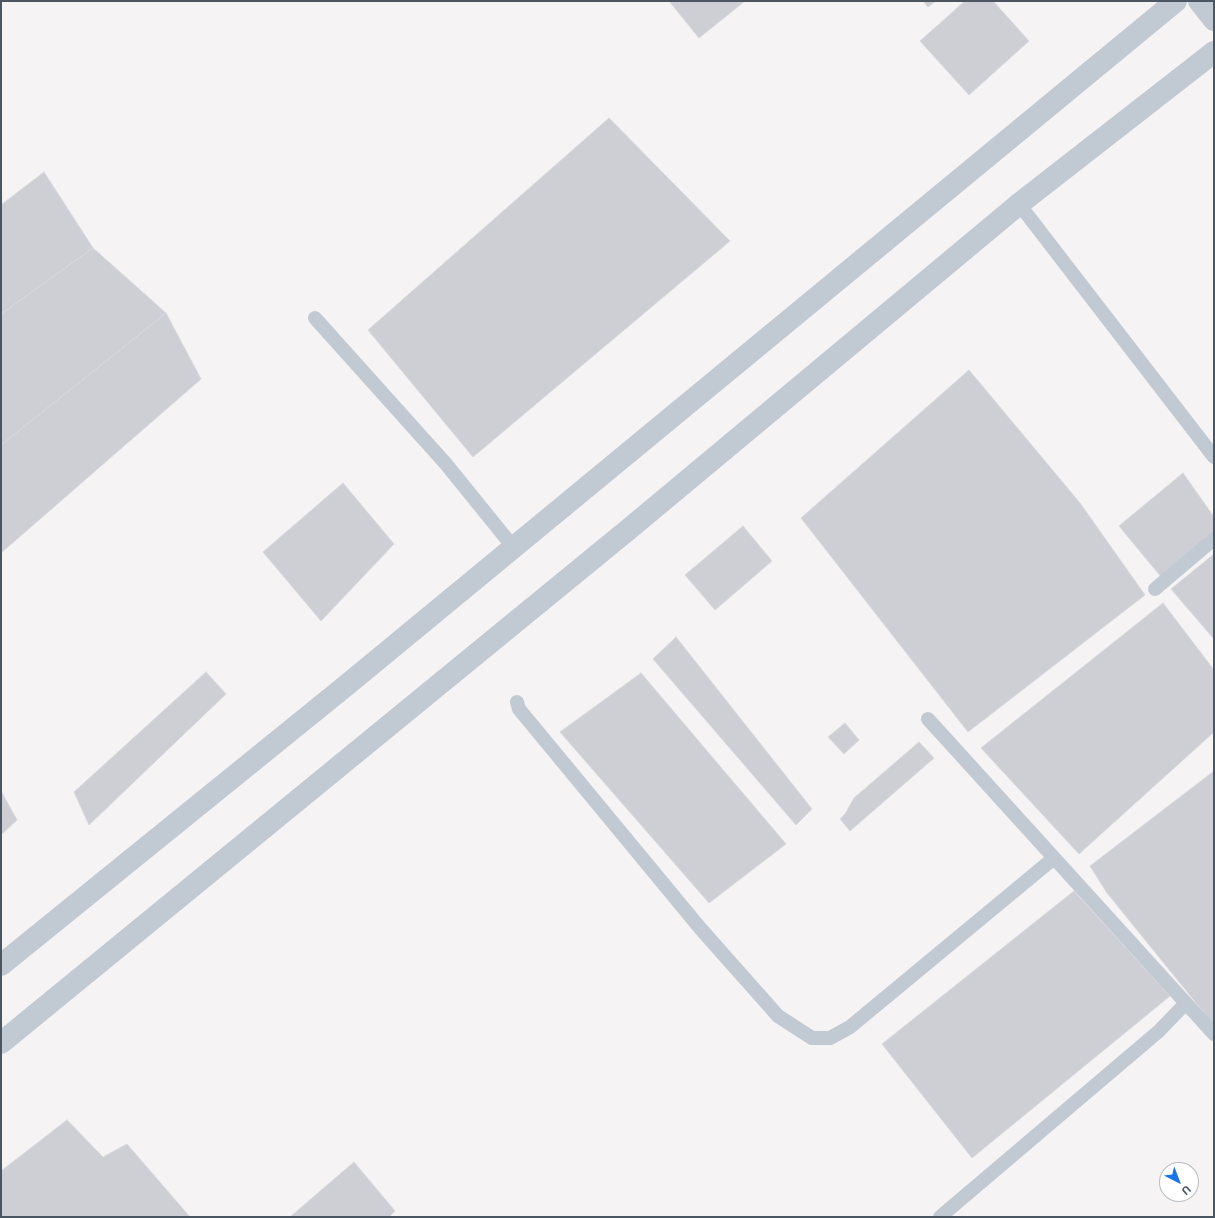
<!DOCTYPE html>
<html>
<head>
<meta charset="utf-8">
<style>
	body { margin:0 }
	#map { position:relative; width:1215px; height:1218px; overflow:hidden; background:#f5f3f3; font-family:"Open Sans",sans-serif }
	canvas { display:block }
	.frame { position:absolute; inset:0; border:2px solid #4a5661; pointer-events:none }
	.north { position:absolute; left:1159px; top:1162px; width:40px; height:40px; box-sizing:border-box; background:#fff; border:1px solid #b7bbc0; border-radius:50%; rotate:138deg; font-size:11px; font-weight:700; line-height:16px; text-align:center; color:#4a5661 }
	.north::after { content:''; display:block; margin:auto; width:14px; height:18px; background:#1a73e8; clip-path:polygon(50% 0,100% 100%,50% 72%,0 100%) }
</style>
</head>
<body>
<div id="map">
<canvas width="1215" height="1218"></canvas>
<div class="frame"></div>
<div class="north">U</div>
</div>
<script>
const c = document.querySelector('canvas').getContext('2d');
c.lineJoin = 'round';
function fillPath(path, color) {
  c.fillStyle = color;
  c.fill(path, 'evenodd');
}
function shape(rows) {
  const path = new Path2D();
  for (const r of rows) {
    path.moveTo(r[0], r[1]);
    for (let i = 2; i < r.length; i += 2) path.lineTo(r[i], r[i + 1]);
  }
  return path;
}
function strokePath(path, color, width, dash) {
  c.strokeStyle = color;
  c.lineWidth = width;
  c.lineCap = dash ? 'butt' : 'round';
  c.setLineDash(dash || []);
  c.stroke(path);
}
const building = shape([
	[669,1,745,1,699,38,669,1],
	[923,1,936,1,928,7,923,1],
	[965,1,993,1,1029,41,969,95,920,41,965,1],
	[609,118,730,241,473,457,368,330,609,118],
	[44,172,93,248,1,314,1,205,44,172],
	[93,248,166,313,1,445,1,314,93,248],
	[166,313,201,379,1,553,1,445,166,313],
	[969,370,1080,503,1145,595,968,732,801,518,969,370],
	[1183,473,1214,517,1214,532,1162,578,1119,526,1183,473],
	[343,483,394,544,321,621,263,552,343,483],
	[743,526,772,561,715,610,685,575,743,526],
	[1214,554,1214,639,1171,589,1214,554],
	[1163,603,1214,670,1214,732,1079,854,981,748,1163,603],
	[676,637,812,809,796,825,653,659,676,637],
	[206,672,226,694,89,825,74,792,206,672],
	[641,673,786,844,709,903,560,732,641,673],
	[845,723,859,740,844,754,828,737,845,723],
	[919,742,934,758,850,831,840,819,845,814,854,798,919,742],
	[1214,771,1214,1025,1107,893,1090,866,1214,771],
	[1,791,17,820,1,835,1,791],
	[1074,891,1170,996,972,1158,882,1044,1074,891],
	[67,1120,103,1157,127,1144,190,1217,1,1217,1,1171,67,1120],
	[354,1162,395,1211,389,1217,290,1217,354,1162]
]);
fillPath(building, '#cdcfd5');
strokePath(building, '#d7d9de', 1);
strokePath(shape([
	[1019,204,1214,457],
	[315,318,446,464,514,548],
	[1155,589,1214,539],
	[517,702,519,709,700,928,778,1016,812,1038,830,1038,850,1027,1054,858],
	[928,719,1214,1034],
	[940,1217,1159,1031,1186,1003]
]), '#c1cad2', 14);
strokePath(shape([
	[1199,1,1214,20],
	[1,965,348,684,1176,1],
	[1,1043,629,529,1019,204,1214,52]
]), '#c1cad2', 22);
</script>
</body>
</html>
